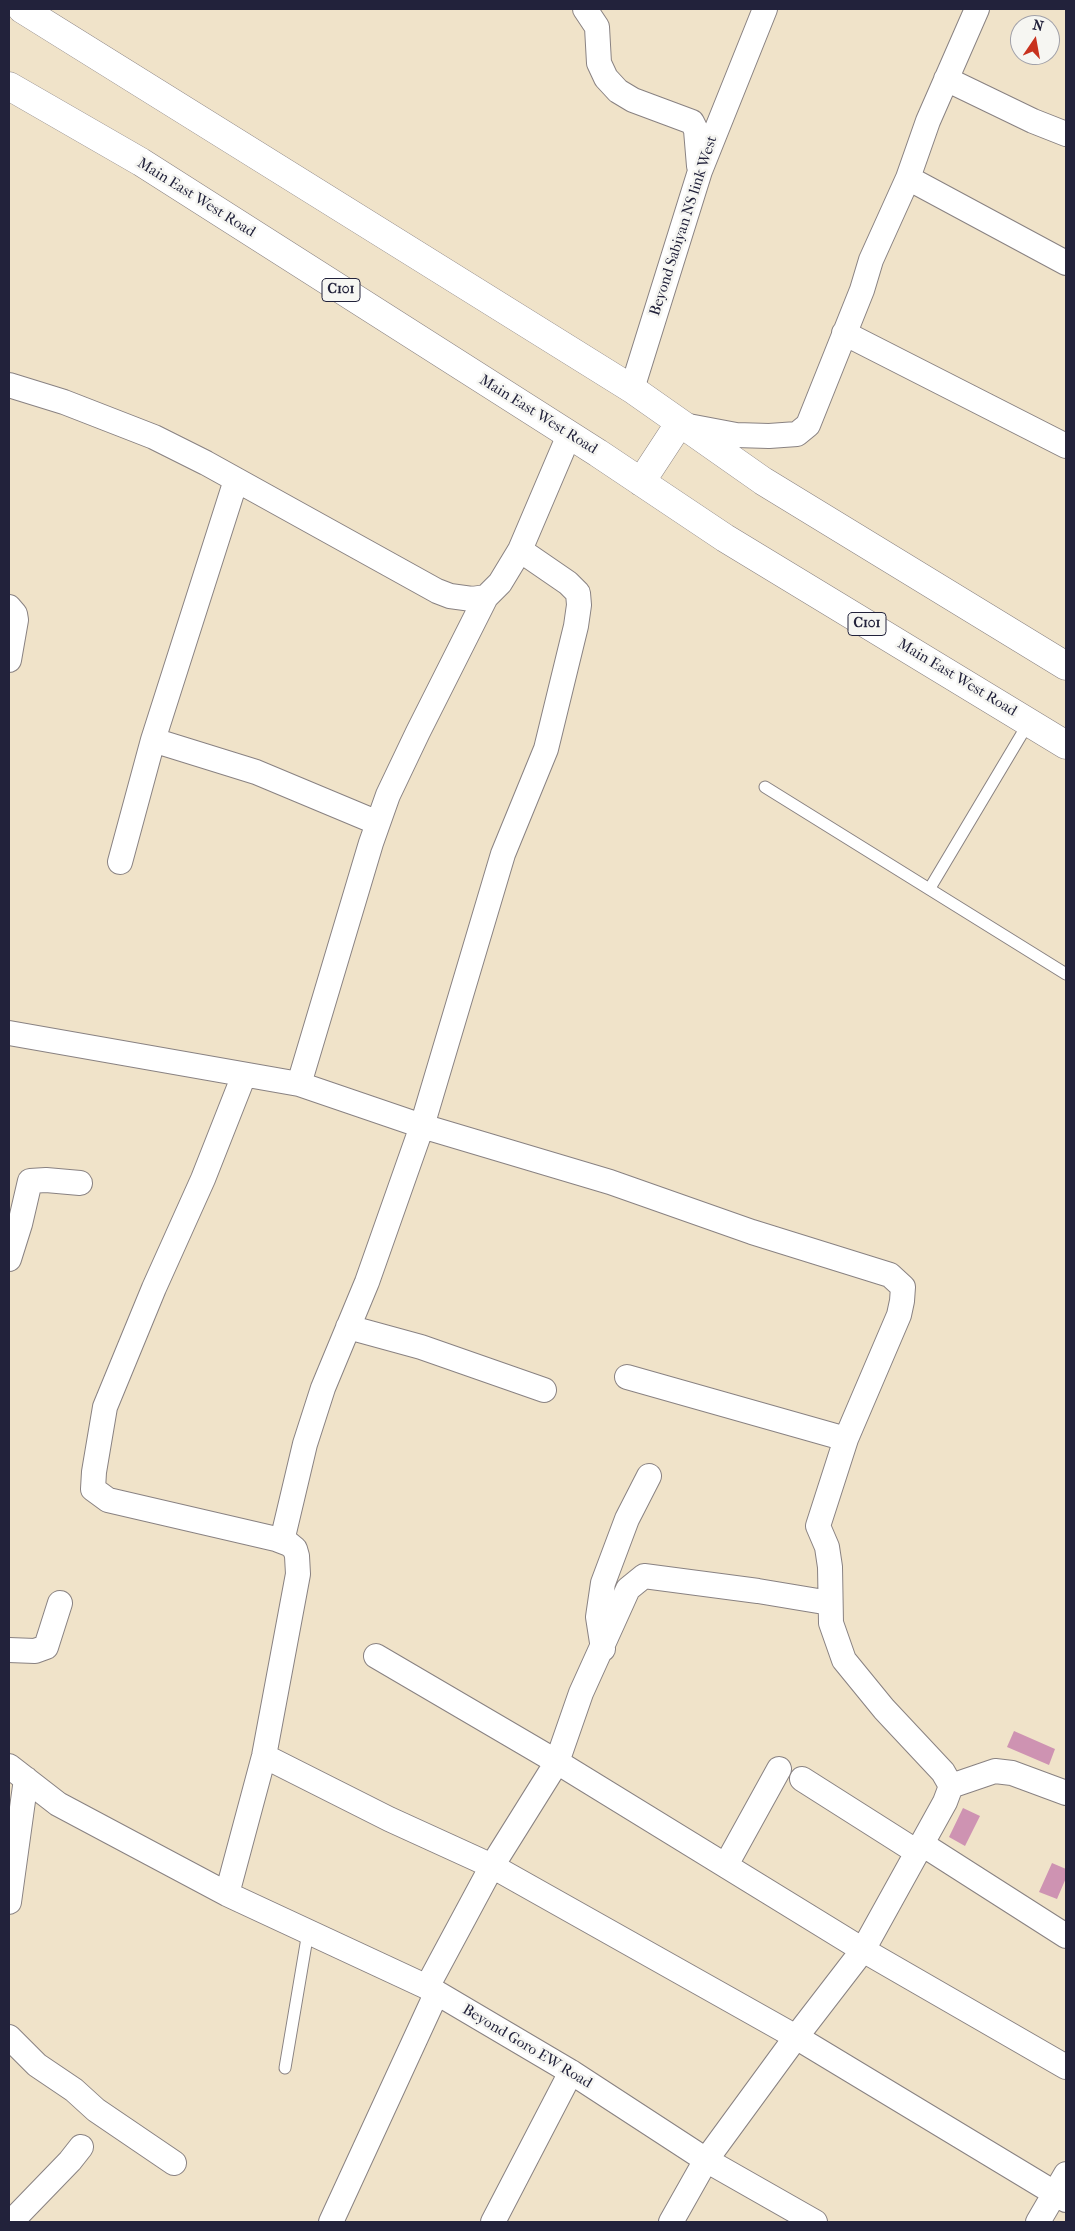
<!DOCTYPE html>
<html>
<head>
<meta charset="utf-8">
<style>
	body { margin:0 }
	#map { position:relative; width:1075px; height:2231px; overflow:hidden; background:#f0e3c9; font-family:"IM FELL French Canon",serif }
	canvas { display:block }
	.frame { position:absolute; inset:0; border:10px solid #22223b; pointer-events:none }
	.north { position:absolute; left:1010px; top:15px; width:50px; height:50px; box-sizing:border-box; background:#f6f6f2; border:1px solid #a1a1a9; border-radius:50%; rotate:12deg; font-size:14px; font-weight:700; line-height:20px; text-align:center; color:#22223b }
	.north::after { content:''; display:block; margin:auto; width:18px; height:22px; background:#c8321e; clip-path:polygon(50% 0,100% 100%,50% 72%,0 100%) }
</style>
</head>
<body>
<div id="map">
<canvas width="1075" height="2231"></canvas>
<div class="frame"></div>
<div class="north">N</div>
</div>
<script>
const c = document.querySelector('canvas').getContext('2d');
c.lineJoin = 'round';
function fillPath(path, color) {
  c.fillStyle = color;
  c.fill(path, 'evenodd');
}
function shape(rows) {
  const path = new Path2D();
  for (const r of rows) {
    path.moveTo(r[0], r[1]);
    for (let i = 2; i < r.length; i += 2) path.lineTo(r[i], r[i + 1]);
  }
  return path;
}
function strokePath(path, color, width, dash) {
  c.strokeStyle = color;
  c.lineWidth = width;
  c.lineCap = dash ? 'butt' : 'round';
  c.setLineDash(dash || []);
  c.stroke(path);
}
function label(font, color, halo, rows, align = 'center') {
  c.font = font + ' "IM FELL French Canon",serif';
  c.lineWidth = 5;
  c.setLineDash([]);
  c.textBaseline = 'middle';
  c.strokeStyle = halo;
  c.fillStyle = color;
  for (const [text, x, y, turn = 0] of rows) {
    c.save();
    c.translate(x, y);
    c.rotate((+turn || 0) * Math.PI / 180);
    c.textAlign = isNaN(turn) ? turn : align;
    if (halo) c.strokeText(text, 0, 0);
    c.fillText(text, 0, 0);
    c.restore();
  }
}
fillPath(shape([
	[1014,1731,1055,1749,1049,1765,1007,1747],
	[963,1808,980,1816,965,1846,949,1837],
	[1052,1863,1066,1869,1066,1878,1057,1899,1039,1892]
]), '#ce93b2');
const lane = shape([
	[765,787,1066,974],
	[930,888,1029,722],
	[285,2068,308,1932]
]);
const street = shape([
	[585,9,597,27,599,63,606,78,618,91,633,100,692,122,696,130,699,166],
	[946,79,1033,121,1066,134],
	[908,178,1066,263],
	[844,333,1066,446],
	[9,385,64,402,154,437,206,463,437,591,450,596,472,599,486,597],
	[632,389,700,171,765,9],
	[683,425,736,435,769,436,797,434,808,425,862,290,871,260,908,178,928,121,977,9],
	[9,607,15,614,16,620,9,660],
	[153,740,256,772,378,823],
	[120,862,153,740,236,480],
	[9,1033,299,1084,422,1126,610,1182,752,1232,890,1275,903,1287,902,1301,899,1315,846,1439,818,1526,827,1547,830,1567,831,1623,844,1660,884,1709,943,1772,951,1786,945,1802,863,1950,796,2037,706,2160,671,2222],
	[299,1084,371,843,388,795,418,732,486,597,500,583,520,550,569,435],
	[9,1259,20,1224,30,1181,46,1180,80,1183],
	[348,1327,421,1347,544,1390],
	[627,1377,846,1439],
	[282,1541,305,1444,323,1388,367,1282,422,1126,503,854,546,749,576,626,579,605,578,593,568,583,520,550],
	[603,1649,598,1617,603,1583,627,1519,649,1476],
	[9,1650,35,1651,46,1647,60,1603],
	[376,1656,557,1762,863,1950,1066,2067],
	[264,1756,389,1819,492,1866,796,2037,1066,2200],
	[9,1766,58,1804,227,1894,427,1987,571,2072,706,2160,815,2222],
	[802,1779,917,1852],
	[951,1786,995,1771,1012,1773,1066,1793],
	[922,1844,1066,1936],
	[726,1865,779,1769],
	[227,1894,264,1756,298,1574,297,1556,295,1549,289,1544,276,1539,108,1500,93,1489,94,1472,105,1407,154,1288,203,1179,244,1075],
	[9,1902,26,1779],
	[427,1987,492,1866,557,1762,581,1693,628,1589,644,1576,758,1591,830,1603],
	[9,2037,37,2065,74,2090,96,2110,174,2163],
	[11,2222,70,2161,81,2147],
	[331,2222,436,1994],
	[493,2222,571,2072],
	[1038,2222,1066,2174]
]);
const primary = shape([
	[22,9,632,389,763,481,1066,666],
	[9,86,141,162,598,453,725,538,1066,745],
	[641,482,679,424]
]);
strokePath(lane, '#898282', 13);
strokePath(street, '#898282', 26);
strokePath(primary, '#898282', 29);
strokePath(lane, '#fff', 11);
strokePath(street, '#fff', 24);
strokePath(primary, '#fff', 28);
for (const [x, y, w] of [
	[341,290,38],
	[867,624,38]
]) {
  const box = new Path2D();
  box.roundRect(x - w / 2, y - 11.5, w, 23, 4);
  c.fillStyle = '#f6f6f2';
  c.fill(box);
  strokePath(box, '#22223b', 1);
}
label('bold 14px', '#22223b', null, [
	["C101",341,290],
	["C101",867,624]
]);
label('15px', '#22223b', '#f6f6f2', [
	["Main East West Road",196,198,32],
	["Beyond Sabiyan NS link West",684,226,-72],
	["Main East West Road",538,415,32],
	["Main East West Road",957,678,31],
	["Beyond Goro EW Road",527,2047,31]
]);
</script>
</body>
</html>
